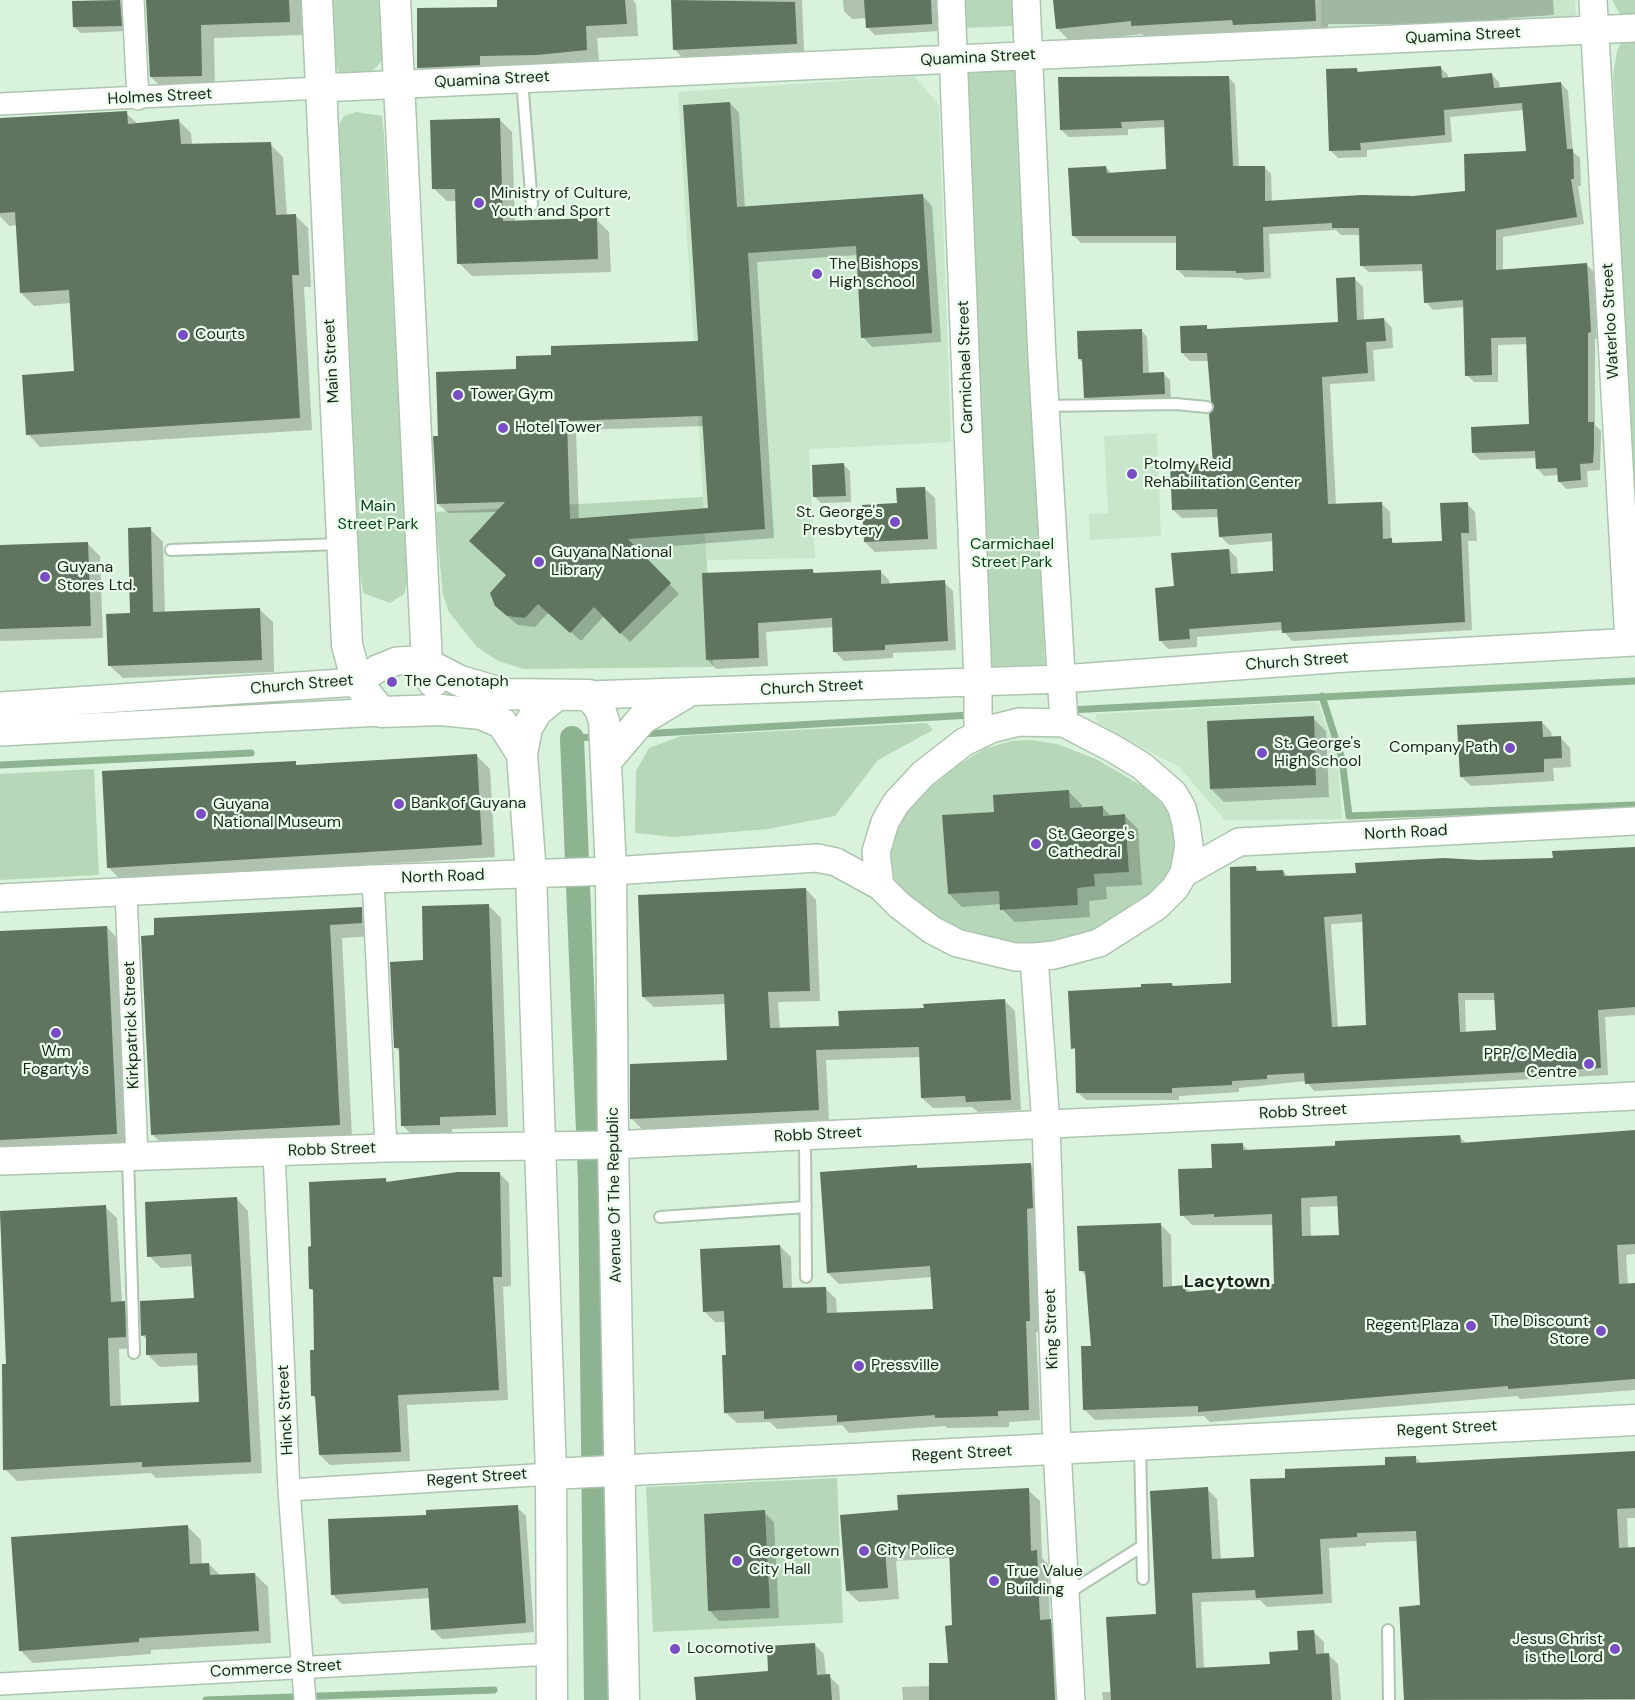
<!DOCTYPE html>
<html>
<head>
<meta charset="utf-8">
<style>
	body { margin:0 }
	canvas { display:block; background:#d9f2db }
</style>
</head>
<body>
<canvas width="1635" height="1700"></canvas>
<script>
const c = document.querySelector('canvas').getContext('2d');
c.lineJoin = 'round';
function fillPath(path, color) {
  c.fillStyle = color;
  c.fill(path, 'evenodd');
}
function shape(rows) {
  const path = new Path2D();
  for (const r of rows) {
    path.moveTo(r[0], r[1]);
    for (let i = 2; i < r.length; i += 2) path.lineTo(r[i], r[i + 1]);
  }
  return path;
}
function strokePath(path, color, width, dash) {
  c.strokeStyle = color;
  c.lineWidth = width;
  c.lineCap = dash ? 'butt' : 'round';
  c.setLineDash(dash || []);
  c.stroke(path);
}
function label(font, color, halo, rows, align = 'center') {
  c.font = font + ' "DM Sans",sans-serif';
  c.lineWidth = 4.5;
  c.setLineDash([]);
  c.textBaseline = 'middle';
  c.strokeStyle = halo;
  c.fillStyle = color;
  for (const [text, x, y, turn = 0] of rows) {
    c.save();
    c.translate(x, y);
    c.rotate((+turn || 0) * Math.PI / 180);
    c.textAlign = isNaN(turn) ? turn : align;
    if (halo) c.strokeText(text, 0, 0);
    c.fillText(text, 0, 0);
    c.restore();
  }
}
fillPath(shape([
	[1321,0,1575,0,1576,18,1321,29],
	[914,76,939,105,951,442,809,449,815,558,707,560,678,92],
	[1157,433,1161,536,1090,540,1089,514,1108,513,1104,436],
	[1318,702,1338,760,1342,819,1225,820,1179,767,1097,723,1096,714]
]), '#c8e7ca');
fillPath(shape([
	[333,0,379,0,382,61,372,71,348,77,340,74,335,64],
	[962,0,1013,0,1014,26,963,28],
	[1612,0,1635,0,1635,14,1620,14],
	[1635,36,1635,542,1613,76,1617,51,1624,37],
	[1022,67,1045,668,987,670,964,70],
	[356,112,382,116,384,134,408,579,404,594,390,603,363,593,353,522,337,129,344,116],
	[703,497,713,667,524,669,498,661,477,647,449,612,443,595,435,512],
	[927,723,933,730,878,760,835,816,768,829,674,837,635,833,636,771,649,748,681,736],
	[1031,740,1057,744,1096,759,1144,787,1163,804,1174,826,1179,851,1171,876,1155,895,1108,928,1043,946,1005,944,969,936,932,919,892,879,886,855,898,819,919,797,957,766,984,749,1011,741],
	[1069,790,1070,808,1102,806,1103,816,1125,814,1129,872,1094,874,1094,886,1077,888,1077,905,1001,910,999,891,948,894,942,816,994,812],
	[94,769,99,875,0,880,0,774],
	[837,1478,843,1623,653,1632,646,1487],
	[765,1511,770,1608,708,1611,704,1514]
]), '#b6d8b8');
fillPath(shape([
	[120,0,126,7,127,31,81,33,74,27],
	[147,0,301,0,302,35,214,38,215,88,164,90,151,77],
	[498,0,633,0,636,4,638,36,597,38,599,61,431,79,419,67,499,8],
	[673,0,802,0,804,51,682,57,674,49],
	[843,0,936,0,939,31,875,35,867,27,867,18,852,19,844,11],
	[1055,0,1553,0,1554,15,1508,18,1508,25,1399,28,1395,24,1328,24,1328,33,1146,38,1142,34,1071,42,1058,29],
	[1440,67,1448,75,1448,79,1492,75,1499,82,1500,89,1561,83,1568,91,1573,152,1580,158,1581,186,1578,186,1584,224,1503,237,1503,271,1586,264,1594,272,1597,339,1595,339,1595,425,1601,431,1600,470,1587,471,1588,487,1566,489,1559,481,1559,475,1544,476,1537,468,1537,458,1480,460,1473,453,1530,426,1528,344,1498,345,1498,382,1474,382,1467,375,1465,307,1433,310,1426,302,1424,271,1369,272,1361,265,1361,235,1341,235,1336,230,1269,234,1271,278,1245,280,1242,278,1185,277,1178,270,1178,243,1081,243,1074,236,1106,167,1112,174,1168,171,1166,127,1128,129,1128,135,1069,137,1061,130,1228,77,1235,84,1239,168,1264,167,1271,174,1272,202,1413,197,1467,192,1528,153,1524,110,1450,117,1452,142,1367,150,1367,157,1338,158,1331,151,1357,69,1360,73],
	[730,103,739,113,745,208,923,196,932,206,941,342,872,347,863,337,858,255,757,262,774,538,635,549,679,594,630,642,604,616,581,641,549,612,535,627,518,625,506,615,508,575,498,512,448,513,438,504,440,438,518,371,699,343],
	[705,426,710,510,579,520,576,430],
	[126,113,138,124,178,120,191,133,192,145,270,144,283,157,287,216,296,216,308,228,311,287,304,287,312,430,40,447,28,434,75,373,71,303,34,306,21,293,17,225,9,226,0,216,0,120],
	[499,119,512,132,515,222,596,219,609,232,611,272,472,276,459,263,457,201,447,201,433,188],
	[1354,278,1363,287,1364,321,1384,319,1392,328,1393,348,1373,350,1375,381,1330,384,1336,505,1382,504,1390,512,1391,540,1395,544,1444,542,1467,504,1475,512,1477,541,1468,541,1472,630,1292,641,1283,630,1197,637,1197,647,1168,649,1160,640,1176,587,1229,550,1237,558,1238,575,1275,573,1274,541,1229,545,1221,537,1219,517,1182,518,1173,510,1215,465,1216,407,1209,361,1190,361,1182,353,1206,327,1210,331,1340,323],
	[1141,330,1147,337,1149,374,1164,374,1170,380,1171,400,1092,404,1086,397,1084,364,1079,359],
	[844,465,850,471,851,502,821,503,815,497],
	[925,489,935,498,937,549,875,552,865,542,898,504],
	[150,529,163,542,165,613,260,610,273,622,274,672,123,678,110,666,132,614],
	[87,543,100,556,103,638,0,641,0,547],
	[812,570,816,575,880,571,889,580,890,585,944,582,953,591,956,650,893,653,893,658,844,661,835,652,834,627,766,632,768,666,716,669,707,659],
	[1313,718,1326,731,1329,797,1224,802,1211,789],
	[1542,722,1551,732,1552,738,1561,738,1570,748,1571,767,1553,768,1554,781,1471,786,1461,776],
	[477,756,490,769,495,857,121,880,108,867,295,763,298,766],
	[1069,792,1082,805,1082,809,1102,807,1112,817,1125,816,1138,829,1142,885,1106,887,1107,899,1089,901,1090,917,1015,922,1002,909,1001,904,962,907,949,894,996,813],
	[1635,848,1635,1015,1605,1017,1608,1075,1314,1091,1306,1081,1239,1088,1239,1092,1179,1096,1179,1100,1086,1100,1078,1093,1077,1052,1073,1048,1143,989,1172,984,1175,987,1233,984,1256,867,1260,872,1283,871,1289,877,1357,875,1478,862,1554,860],
	[1364,922,1368,1027,1338,1028,1331,924],
	[1465,1000,1496,1000,1498,1031,1466,1033],
	[806,889,816,900,820,1001,778,1002,780,1029,840,1027,925,1010,1005,1001,1015,1011,1021,1110,978,1112,972,1107,933,1108,922,1098,921,1057,826,1060,829,1120,642,1129,632,1119,729,1061,726,1004,654,1007,643,997],
	[488,905,501,918,508,1127,452,1129,452,1137,415,1138,402,1125,400,1052,395,1047,425,962],
	[361,908,374,921,375,936,342,938,352,1137,166,1148,153,1135,156,936],
	[107,927,116,937,126,1144,0,1150,0,932],
	[1635,1131,1635,1254,1626,1255,1628,1285,1635,1284,1635,1390,1520,1399,1517,1396,1210,1422,1204,1416,1095,1420,1085,1410,1092,1347,1087,1277,1081,1271,1160,1224,1171,1235,1172,1287,1185,1286,1191,1293,1276,1286,1274,1225,1192,1225,1182,1215,1214,1169,1242,1144,1249,1151,1460,1137,1467,1144],
	[1339,1206,1340,1236,1311,1237,1310,1207],
	[1030,1164,1041,1175,1041,1332,1036,1332,1040,1420,1009,1422,1009,1427,947,1428,945,1426,849,1433,842,1425,777,1429,770,1422,737,1423,725,1412,726,1322,715,1322,704,1311,780,1246,791,1257,792,1290,825,1288,836,1299,837,1314,934,1310,933,1277,839,1284,828,1273,916,1167,919,1169],
	[499,1173,509,1183,511,1286,503,1287,508,1400,407,1405,410,1461,330,1465,320,1455,317,1400,312,1395,316,1351,315,1293,311,1289,386,1180,389,1183],
	[237,1199,248,1211,262,1473,156,1478,151,1473,17,1481,5,1469,7,1365,0,1213,105,1207,117,1218,122,1303,136,1315,137,1348,119,1349,121,1407,201,1404,199,1365,160,1367,148,1355,147,1340,142,1335,195,1300,193,1266,161,1268,149,1256],
	[1635,1453,1635,1518,1627,1518,1628,1549,1635,1549,1635,1700,1405,1700,1400,1608,1422,1606,1418,1541,1366,1543,1366,1546,1329,1548,1332,1603,1267,1607,1260,1600,1201,1602,1204,1669,1271,1666,1300,1651,1314,1632,1324,1642,1324,1655,1328,1654,1338,1664,1341,1700,1103,1700,1102,1692,1112,1692,1157,1616,1207,1489,1217,1499,1221,1560,1255,1558,1287,1479,1387,1467,1415,1457,1422,1464],
	[1028,1490,1040,1501,1042,1558,1048,1564,1050,1621,1062,1633,1066,1700,903,1700,902,1687,931,1686,950,1664,953,1627,951,1558,896,1561,899,1599,859,1602,847,1591,899,1511],
	[517,1507,526,1516,534,1632,442,1639,432,1629,430,1598,342,1604,332,1594,428,1516],
	[764,1512,774,1522,779,1618,719,1621,710,1611],
	[188,1527,201,1540,202,1565,209,1564,221,1576,255,1574,268,1587,271,1643,151,1650,151,1654,33,1663,20,1650],
	[814,1644,824,1654,826,1676,829,1676,839,1686,840,1700,697,1700,770,1672]
]), '#0003');
strokePath(shape([
	[1322,696,1342,759,1349,816,1635,805],
	[1069,710,1635,681],
	[641,734,971,715],
	[572,738,597,737],
	[0,765,251,753],
	[206,1700,494,1690]
]), '#8db390', 7);
strokePath(shape([
	[572,738,590,1180,596,1700]
]), '#8db390', 24);
fillPath(shape([
	[120,0,122,26,73,27,72,1],
	[146,0,289,0,290,22,201,25,202,76,150,77],
	[497,0,625,0,627,24,586,26,587,50,537,55,480,56,480,65,417,68,417,8,497,7],
	[671,0,795,2,797,44,673,50],
	[864,0,931,0,932,24,866,28],
	[1053,0,1315,0,1316,21,1233,25,1232,20,1131,26,1131,21,1056,29],
	[1441,66,1442,78,1492,73,1494,88,1561,82,1567,149,1573,149,1574,179,1571,179,1577,217,1496,230,1496,270,1587,263,1591,332,1588,333,1588,422,1594,422,1594,448,1593,463,1580,464,1581,480,1558,482,1557,468,1536,469,1535,451,1472,453,1471,427,1529,424,1526,337,1491,338,1492,375,1465,376,1463,300,1424,303,1422,264,1360,266,1359,228,1332,228,1332,223,1263,227,1264,272,1236,273,1236,271,1176,270,1176,236,1072,236,1068,168,1106,166,1107,173,1166,169,1164,120,1121,122,1122,128,1060,130,1058,77,1229,76,1233,166,1265,166,1265,201,1361,195,1413,196,1465,191,1464,154,1526,151,1522,103,1444,110,1445,135,1360,143,1361,150,1329,151,1326,69,1357,68,1357,72],
	[730,102,737,207,923,194,932,333,861,338,856,246,748,253,765,529,628,539,671,583,620,634,594,607,570,633,538,604,525,618,507,616,495,606,490,593,506,575,469,541,505,502,437,504,433,436,438,436,436,372,516,369,516,356,551,355,551,346,698,341,683,105],
	[702,416,708,508,570,519,567,421],
	[127,111,128,124,179,119,181,144,271,142,276,215,296,214,299,275,292,275,300,418,26,435,22,375,74,371,69,290,20,293,15,212,0,213,0,118],
	[500,118,503,221,597,218,598,259,457,264,455,189,432,189,430,120],
	[1355,277,1357,320,1384,318,1386,341,1366,342,1368,373,1322,377,1328,504,1382,502,1383,539,1392,538,1392,543,1442,541,1440,503,1468,502,1469,533,1461,533,1465,622,1282,633,1281,622,1189,629,1190,639,1159,641,1155,588,1174,586,1171,553,1229,549,1231,574,1273,571,1272,533,1219,537,1217,509,1172,510,1170,465,1213,463,1209,414,1214,407,1211,401,1207,353,1181,353,1180,326,1207,325,1207,329,1338,322,1336,278],
	[1142,329,1143,373,1164,372,1165,394,1084,398,1082,359,1078,359,1077,331],
	[844,463,846,496,813,497,812,465],
	[925,487,928,539,864,542,862,505,897,503,896,488],
	[151,527,153,612,260,608,262,660,108,666,106,614,130,613,128,528],
	[88,542,91,626,0,629,0,545],
	[813,569,813,573,881,570,881,584,945,580,948,641,885,645,885,650,833,652,832,618,758,623,759,658,706,660,702,573],
	[1314,716,1316,785,1210,789,1207,721],
	[1542,721,1543,737,1561,736,1562,758,1544,759,1544,772,1460,777,1457,725],
	[477,754,482,845,107,868,102,771,296,761,296,765],
	[1069,790,1070,808,1103,806,1103,816,1125,814,1129,872,1094,874,1095,886,1077,888,1078,905,1000,910,999,891,948,894,942,815,994,812,993,795],
	[1635,847,1635,1007,1598,1010,1601,1068,1305,1084,1304,1073,1267,1075,1267,1079,1232,1081,1232,1085,1172,1088,1172,1093,1076,1093,1075,1048,1071,1049,1068,991,1141,987,1141,984,1172,983,1172,986,1231,983,1230,867,1256,866,1256,871,1283,870,1284,876,1356,873,1355,863,1444,858,1478,860,1553,858,1552,851],
	[1362,914,1366,1025,1332,1027,1324,917],
	[1458,993,1494,993,1496,1030,1460,1032],
	[806,888,810,991,768,992,770,1028,839,1026,838,1011,924,1008,923,1004,1005,999,1011,1100,966,1102,965,1096,921,1098,919,1047,816,1050,819,1110,630,1119,630,1064,727,1060,724,994,642,997,638,895],
	[489,904,496,1115,440,1117,440,1125,401,1126,399,1048,394,1048,390,962,423,960,422,906],
	[362,907,362,923,330,925,340,1125,151,1135,141,936,154,935,154,918],
	[107,926,117,1134,0,1140,0,931],
	[1635,1130,1635,1244,1617,1245,1619,1284,1635,1283,1635,1379,1508,1389,1508,1386,1198,1412,1198,1406,1083,1410,1081,1346,1091,1346,1085,1271,1079,1271,1077,1226,1161,1223,1163,1287,1185,1285,1186,1292,1274,1284,1272,1214,1214,1217,1214,1214,1180,1216,1178,1169,1212,1168,1211,1144,1243,1143,1243,1150,1335,1146,1335,1141,1460,1135,1461,1143],
	[1337,1196,1339,1235,1302,1236,1301,1198],
	[1031,1163,1033,1208,1027,1209,1030,1321,1026,1321,1029,1410,998,1411,998,1416,935,1418,935,1415,837,1422,837,1415,764,1419,764,1411,724,1413,722,1355,726,1355,724,1311,703,1312,700,1249,780,1245,783,1288,826,1287,827,1313,933,1309,930,1266,827,1273,820,1172,917,1165,917,1168],
	[457,1172,500,1172,502,1277,493,1277,499,1390,398,1395,401,1452,319,1455,315,1396,311,1396,310,1350,314,1350,313,1289,309,1289,308,1247,311,1246,309,1182,386,1178,386,1182],
	[237,1197,251,1462,142,1467,142,1462,3,1470,2,1364,6,1364,0,1211,106,1205,111,1302,125,1301,126,1337,108,1338,110,1406,199,1402,197,1353,146,1355,146,1335,141,1336,140,1301,194,1298,191,1254,147,1257,145,1202],
	[1635,1451,1635,1508,1617,1509,1619,1548,1635,1547,1635,1699,1404,1700,1399,1607,1420,1605,1416,1531,1357,1533,1357,1537,1320,1539,1323,1594,1256,1598,1255,1590,1192,1593,1196,1668,1270,1664,1269,1652,1298,1650,1297,1631,1314,1630,1316,1654,1329,1653,1332,1700,1111,1700,1106,1617,1156,1614,1150,1491,1208,1487,1212,1559,1254,1557,1250,1479,1285,1478,1285,1469,1385,1465,1385,1457,1416,1456,1416,1463],
	[1029,1488,1031,1551,1037,1550,1040,1620,1051,1619,1055,1700,929,1700,929,1663,948,1663,945,1626,952,1625,949,1547,885,1550,888,1588,846,1591,840,1515,898,1510,897,1495],
	[518,1505,526,1623,431,1630,428,1588,331,1595,328,1519,426,1515,426,1510],
	[765,1510,770,1608,708,1611,704,1514],
	[188,1525,190,1564,209,1563,210,1575,255,1573,259,1631,139,1638,139,1642,19,1651,11,1537],
	[815,1643,817,1675,830,1674,832,1700,696,1700,694,1677,768,1671,767,1646]
]), '#5f7560');
const service = shape([
	[522,80,532,205],
	[1045,406,1175,404,1207,407],
	[171,550,340,544],
	[805,1136,806,1277],
	[128,1158,134,1353],
	[660,1217,806,1207],
	[1140,1447,1143,1579],
	[1068,1593,1141,1547],
	[1388,1630,1389,1700]
]);
const minor = shape([
	[133,0,138,99],
	[0,104,320,88],
	[373,879,386,1148],
	[126,893,137,1157],
	[274,1152,289,1490,305,1700],
	[289,1490,551,1474],
	[0,1684,552,1654]
]);
const tertiary = shape([
	[951,0,978,681,978,734],
	[1026,0,1042,357,1064,723],
	[1593,0,1629,642],
	[320,88,1635,28],
	[589,695,1062,679,1345,658,1635,642],
	[0,706,357,682,377,669,397,661,416,660,427,664],
	[0,732,381,712],
	[1184,873,1239,842,1635,821],
	[0,898,373,879,611,871,817,858,836,862,880,886,899,905,932,930,957,943,1015,957,1034,957,1054,955,1099,943,1157,906,1175,888,1184,873,1189,845,1186,824,1182,808,1173,793,1142,766,1114,749,1064,723,1019,722,991,729,964,742,923,774,896,803,885,822,876,852,880,886],
	[1034,957,1046,1125,1057,1449,1071,1700],
	[0,1161,386,1148,613,1145,1635,1096]
]);
const secondary = shape([
	[317,0,347,645,357,682,381,712,441,710,481,714,502,723,522,754,531,874,551,1474,552,1700],
	[395,0,427,664,433,682],
	[427,664,460,681,505,694,589,695,600,709,604,721,611,871,613,1145,624,1700],
	[522,754,527,728,537,711,557,695],
	[607,760,642,719,684,694],
	[551,1474,1635,1420]
]);
strokePath(service, '#adc5af', 14);
strokePath(minor, '#adc5af', 24);
strokePath(tertiary, '#adc5af', 30);
strokePath(secondary, '#adc5af', 33);
strokePath(service, '#fff', 10);
strokePath(minor, '#fff', 21);
strokePath(tertiary, '#fff', 27);
strokePath(secondary, '#fff', 30);
for (const [x, y, r, color] of [
	[479,203,6,"#7a4dc5"],
	[817,274,6,"#7a4dc5"],
	[183,335,6,"#7a4dc5"],
	[458,395,6,"#7a4dc5"],
	[503,428,6,"#7a4dc5"],
	[1132,474,6,"#7a4dc5"],
	[895,522,6,"#7a4dc5"],
	[539,562,6,"#7a4dc5"],
	[45,577,6,"#7a4dc5"],
	[392,682,6,"#7a4dc5"],
	[1510,748,6,"#7a4dc5"],
	[1262,753,6,"#7a4dc5"],
	[399,804,6,"#7a4dc5"],
	[201,814,6,"#7a4dc5"],
	[1036,844,6,"#7a4dc5"],
	[56,1033,6,"#7a4dc5"],
	[1589,1064,6,"#7a4dc5"],
	[1471,1326,6,"#7a4dc5"],
	[1601,1331,6,"#7a4dc5"],
	[859,1366,6,"#7a4dc5"],
	[864,1551,6,"#7a4dc5"],
	[737,1561,6,"#7a4dc5"],
	[994,1581,6,"#7a4dc5"],
	[675,1649,6,"#7a4dc5"],
	[1615,1649,6,"#7a4dc5"]
]) {
  const dot = new Path2D();
  dot.arc(x, y, r, 0, 2 * Math.PI);
  c.fillStyle = color;
  c.fill(dot);
  strokePath(dot, '#eafeeb', 2);
}
label('16px', '#1c251d', '#eafeeb', [
	["Quamina Street",1463,36,-3],
	["Quamina Street",978,58,-3],
	["Quamina Street",492,80,-3],
	["Holmes Street",160,97,-3],
	["Waterloo Street",1611,321,-93],
	["Main Street",332,361,-93],
	["Carmichael Street",966,367,-92],
	["Church Street",1297,662,-4],
	["Church Street",302,685,-5],
	["Church Street",812,688,-3],
	["North Road",1406,833,-3],
	["North Road",443,877,-2],
	["Kirkpatrick Street",132,1025,-92],
	["Robb Street",1303,1112,-3],
	["Robb Street",818,1135,-3],
	["Robb Street",332,1150,-2],
	["Avenue Of The Republic",615,1195,-91],
	["King Street",1052,1329,-92],
	["Hinck Street",286,1410,-93],
	["Regent Street",1447,1429,-3],
	["Regent Street",962,1454,-3],
	["Regent Street",477,1478,-4],
	["Commerce Street",276,1669,-3]
]);
label('16px', '#1c251d', '#eafeeb', [
	["Ministry of Culture,",491,194],
	["Youth and Sport",491,212],
	["The Bishops",829,265],
	["High school",829,283],
	["Courts",195,335],
	["Tower Gym",470,395],
	["Hotel Tower",515,428],
	["Ptolmy Reid",1144,465],
	["Rehabilitation Center",1144,483],
	["St. George's",883,513,"right"],
	["Presbytery",883,531,"right"],
	["Guyana National",551,553],
	["Library",551,571],
	["Guyana",57,568],
	["Stores Ltd.",57,586],
	["The Cenotaph",404,682],
	["St. George's",1274,744],
	["High School",1274,762],
	["Company Path",1498,748,"right"],
	["Bank of Guyana",411,804],
	["Guyana",213,805],
	["National Museum",213,823],
	["St. George's",1048,835],
	["Cathedral",1048,853],
	["Wm",56,1052,"center"],
	["Fogarty's",56,1070,"center"],
	["PPP/C Media",1577,1055,"right"],
	["Centre",1577,1073,"right"],
	["The Discount",1589,1322,"right"],
	["Store",1589,1340,"right"],
	["Regent Plaza",1459,1326,"right"],
	["Pressville",871,1366],
	["City Police",876,1551],
	["Georgetown",749,1552],
	["City Hall",749,1570],
	["True Value",1006,1572],
	["Building",1006,1590],
	["Jesus Christ",1603,1640,"right"],
	["is the Lord",1603,1658,"right"],
	["Locomotive",687,1649]
], 'left');
label('16px', '#064316', '#eafeeb', [
	["Main",378,507],
	["Street Park",378,525],
	["Carmichael",1012,545],
	["Street Park",1012,563]
]);
label('bold 18px', '#1c251d', '#eafeeb', [
	["Lacytown",1227,1282]
]);
</script>
</body>
</html>
